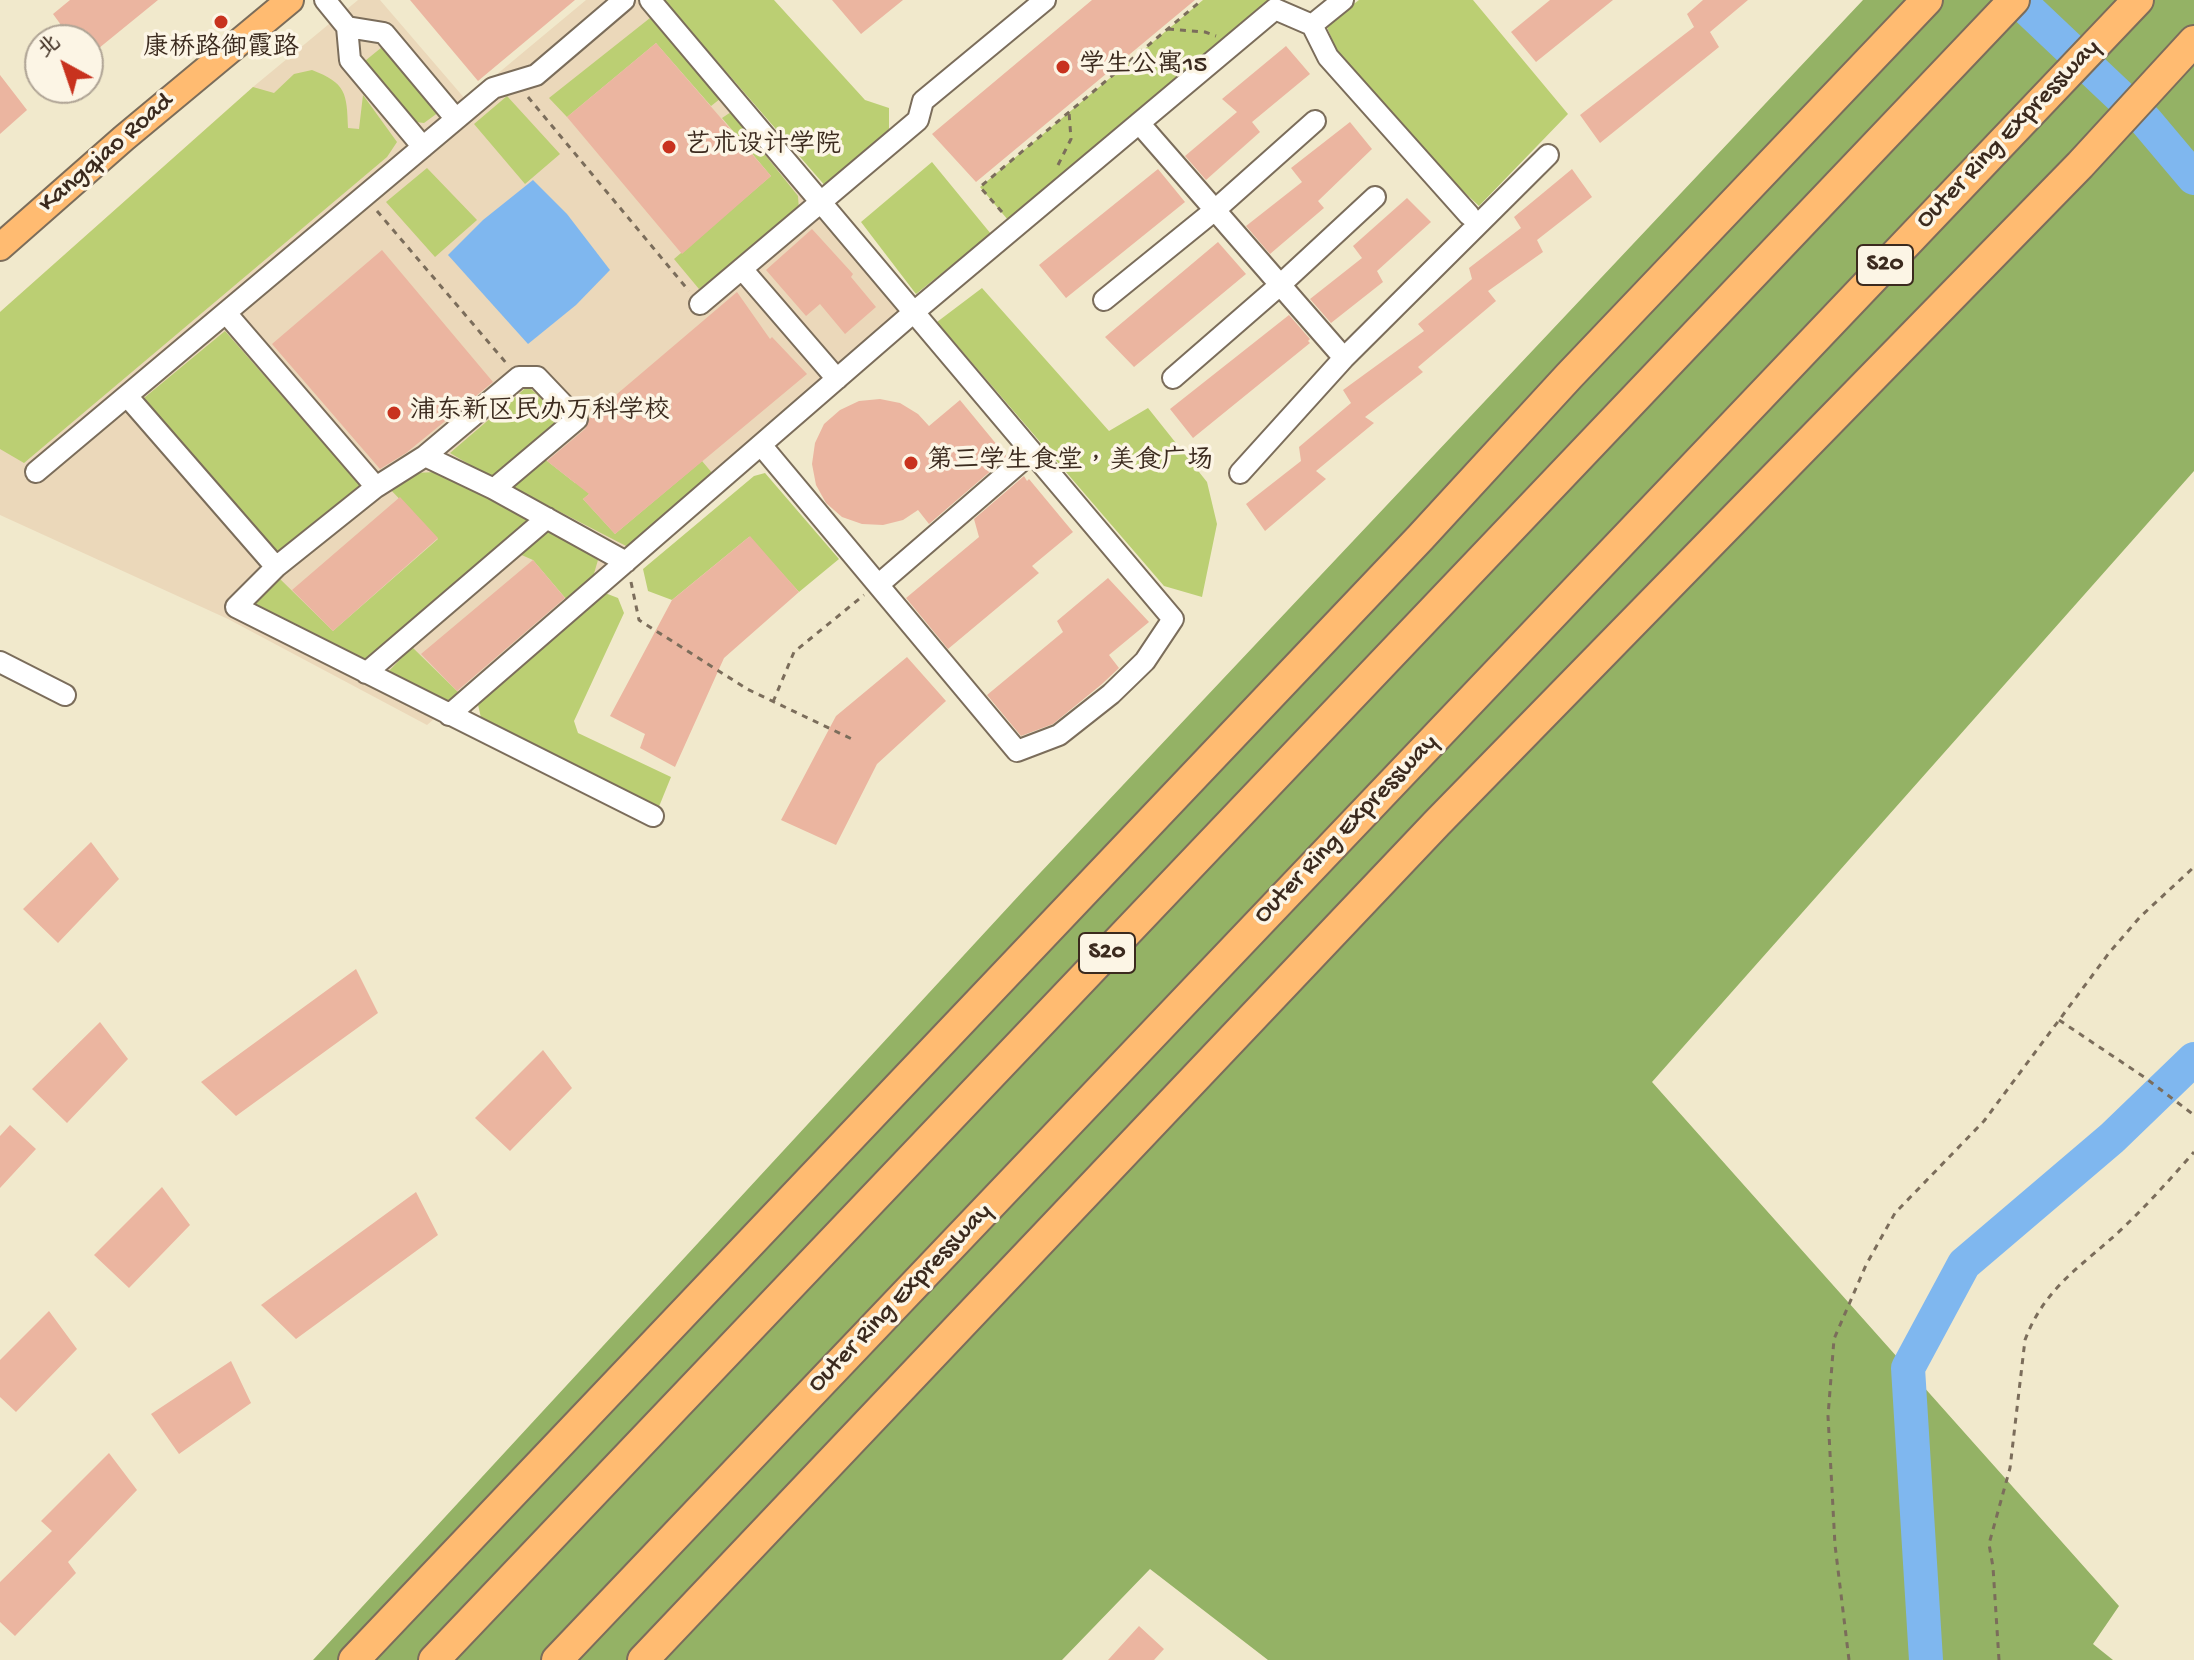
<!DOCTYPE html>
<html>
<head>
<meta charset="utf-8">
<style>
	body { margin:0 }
	#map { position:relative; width:2194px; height:1660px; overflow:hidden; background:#f1e9cc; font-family:"Gochi Hand","LXGW WenKai TC",sans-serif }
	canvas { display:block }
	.north { position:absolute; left:24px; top:24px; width:80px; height:80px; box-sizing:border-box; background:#fcf5e5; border:2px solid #afa495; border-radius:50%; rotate:320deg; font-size:22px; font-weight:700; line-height:32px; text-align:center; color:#3b2a1e }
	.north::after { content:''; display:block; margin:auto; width:28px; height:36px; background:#c8321e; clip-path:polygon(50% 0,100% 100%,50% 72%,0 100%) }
</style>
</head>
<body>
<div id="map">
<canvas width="2194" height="1660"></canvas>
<div class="north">北</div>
</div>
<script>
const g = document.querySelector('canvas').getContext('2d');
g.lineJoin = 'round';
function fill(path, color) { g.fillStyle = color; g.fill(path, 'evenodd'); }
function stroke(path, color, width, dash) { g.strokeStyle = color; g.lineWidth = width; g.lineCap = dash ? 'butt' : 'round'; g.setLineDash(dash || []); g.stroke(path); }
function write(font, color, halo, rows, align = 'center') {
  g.font = font + ' "Gochi Hand","LXGW WenKai TC",sans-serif'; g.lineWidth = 7; g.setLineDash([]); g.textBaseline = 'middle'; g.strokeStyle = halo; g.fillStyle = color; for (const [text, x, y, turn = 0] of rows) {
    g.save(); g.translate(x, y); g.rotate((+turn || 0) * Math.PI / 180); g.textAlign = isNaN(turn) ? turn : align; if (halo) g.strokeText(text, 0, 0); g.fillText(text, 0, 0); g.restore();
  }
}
const built = new Path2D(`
	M358,0H380L466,100L586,0H658L917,301L427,725L228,619L0,515V312L253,87Z`);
const green = new Path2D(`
	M664,0H774L865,100L889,108V129L827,188Z
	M1203,0H1272L1008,220L980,187Z
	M1359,0H1473L1568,114L1479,206L1409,140L1339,56L1326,25Z
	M650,18L720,99L711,106L656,43L567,117L549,98Z
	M387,43L439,112L424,123L407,121L360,65Z
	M312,70C346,83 347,93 348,128L359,129L363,95L397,142L387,157L24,463L0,449V312L253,87L274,93L294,74Z
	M507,96L560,154L525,184L474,124Z
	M731,112L798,196L799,210L699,289L674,259L771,176L722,118Z
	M932,162L991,234L916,294L861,222Z
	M427,168L477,220L435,257L386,202Z
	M982,288L1109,431L1148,408L1207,482L1217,524L1202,597L1164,586L937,322Z
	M225,331L362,487L277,554L144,398Z
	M528,386L564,421L494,479L450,453Z
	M542,457L575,483L601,484L583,499L615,534L702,461L713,474L628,547L506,484Z
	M436,472L531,521L366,663L260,615L250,600L279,578L333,631L438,539L388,487L415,473Z
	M765,473L839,559L799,592L749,537L672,600L648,591L643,569L754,476Z
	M551,530L598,560L593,577L567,600L533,560L517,553Z
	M605,593L618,598L624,613L574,721L578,733L671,777L658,809L483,727L477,700Z
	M412,647L458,692L445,703L388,672Z`);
const forest = new Path2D(`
	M1863,0H2194V471L1652,1082L2119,1606L2093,1644L2113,1660H1268L1150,1569L1062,1660H313L1024,890Z`);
const water = new Path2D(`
	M533,180L567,214L610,270L576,305L528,344L448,255L483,220Z`);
const river = new Path2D(`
	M2018,0L2145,120L2194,178
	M1926,1660L1908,1368L1964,1264L2112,1138L2194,1059`);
const building = new Path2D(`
	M70,0H158L88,57V40H72L53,14Z
	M410,0H575L478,81Z
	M832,0H903L861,34Z
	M1092,0H1195L976,182L932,134Z
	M1550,0H1613L1536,62L1511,32Z
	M1703,0H1748L1710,32L1719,47L1600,143L1580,115L1694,27L1687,14Z
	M656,43L771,176L682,254L567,117Z
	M1286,46L1310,74L1252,122L1260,132L1206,180L1185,156L1237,112L1222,99Z
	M0,75L27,110L0,134Z
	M1350,122L1372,149L1318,201L1324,208L1270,254L1246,226L1302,182L1291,168Z
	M1158,169L1185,202L1066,298L1039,265Z
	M1572,169L1592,197L1537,240L1543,252L1488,291L1496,301L1418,367L1423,372L1365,417L1374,423L1316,471L1326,479L1265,531L1246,504L1301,461L1299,447L1351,403L1343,390L1424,331L1418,324L1472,279L1469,268L1521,228L1514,217Z
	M1407,198L1431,222L1377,271L1383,282L1331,323L1310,299L1362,258L1353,246Z
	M812,229L853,274L851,277L876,307L845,334L820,304L806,316L766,270Z
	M1218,242L1246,274L1134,367L1105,337Z
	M382,250L493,382L406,453L380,469L272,344Z
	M737,292L770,339L772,337L807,374L615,534L583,499L589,494L547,461L585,429L590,417Z
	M1289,315L1310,339L1308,341L1310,343L1193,438L1170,409Z
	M880,399L900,403L918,414L929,426L960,400L1007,457L929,524L918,510L903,520L883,525L862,524L842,517L826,503L816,485L812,464L815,443L824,424L840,410L859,401Z
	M1024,476L1027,481L1029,479L1073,532L1032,566L1039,573L948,649L906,598L979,537L974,519Z
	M400,497L438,538L333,631L292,590Z
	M750,536L799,592L724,658L675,767L640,748L645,734L610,716L672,600Z
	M533,560L565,598L457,691L421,654Z
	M1108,578L1149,622L1109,655L1119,668L1102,684L1053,724L1021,736L987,695L1063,632L1057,621Z
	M907,657L946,701L877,764L836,845L781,820L836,716Z
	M91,842L119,879L58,943L23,909Z
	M356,969L378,1013L236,1116L201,1082Z
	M100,1022L128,1059L67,1123L32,1089Z
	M543,1050L572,1088L510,1151L475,1118Z
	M10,1125L36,1149L0,1188V1136Z
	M162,1187L190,1225L129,1288L94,1255Z
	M416,1192L438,1235L296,1339L261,1305Z
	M49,1311L77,1349L16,1412L0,1397V1360Z
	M231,1361L251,1403L179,1454L151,1414Z
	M109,1453L137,1490L68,1562L76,1573L15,1636L0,1622V1582L52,1531L41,1521Z
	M1139,1626L1164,1649L1154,1660H1108Z`);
const path = new Path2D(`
	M1168,29L1205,32L1216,36
	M528,97L689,291
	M1058,165L1071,139L1069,112
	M377,211L507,364
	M1002,212L980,187L1202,0
	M631,582L639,620L747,689L856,741
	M773,702L794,652L864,595
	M2059,1020L2144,1077L2194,1115
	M1849,1660L1835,1545L1828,1416L1834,1339L1866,1265L1895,1213L1984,1121L2109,953L2140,917L2194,867
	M1999,1660L1993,1567L1989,1544L2010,1468L2025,1340C2046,1284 2086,1264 2126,1225C2150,1202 2172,1177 2194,1152`);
const minor = new Path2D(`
	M325,0L347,27L350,60L423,147
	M650,0L1173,619L1145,661L1111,694L1059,735L1017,751L761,445
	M1312,25L1328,57L1469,215
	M347,27L384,33L456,119
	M1139,123L1344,358
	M742,269L837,379
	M1104,300L1215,210L1315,121
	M700,304L918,120L923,101L1045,0
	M226,313L376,487
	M1173,378L1280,285L1375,197
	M127,396L276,567
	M425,456L494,489L626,562
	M36,472L493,88L536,75L624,0
	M1240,473L1344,358L1548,155
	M494,489L577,419L537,377H519L425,456L376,487L276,567L236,607L653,816
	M878,585L1032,452
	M0,662L65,695
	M366,673L547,518
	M449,715L914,312L1275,9L1312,25L1343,0`);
const major = new Path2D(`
	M0,247L124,138L290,0`);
const highway = new Path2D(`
	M354,1660L1420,538L1569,376L1927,0
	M434,1660L2014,0
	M557,1660L2138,0
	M643,1660L1437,823L2080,165L2194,41`);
const markers = [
	[221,22,8,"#c8321e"],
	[1063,67,8,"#c8321e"],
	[669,147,8,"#c8321e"],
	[394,413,8,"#c8321e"],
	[911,463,8,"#c8321e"]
];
const shields = [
	[1885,265,56],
	[1107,953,56]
];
const shieldNames = [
	["S20",1885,265],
	["S20",1107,953]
];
const poiNames = [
	["康桥路御霞路",221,50,"center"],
	["学生公寓15",1079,67],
	["艺术设计学院",685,147],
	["浦东新区民办万科学校",410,413],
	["第三学生食堂，美食广场",927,463]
];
const streetNames = [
	["Outer Ring Expressway",2009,135,-46],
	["Kangqiao Road",107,154,-41],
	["Outer Ring Expressway",1347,830,-46],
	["Outer Ring Expressway",901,1299,-46]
];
fill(built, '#ebd8ba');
fill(green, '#bbcf73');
fill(forest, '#94b265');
fill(water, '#7fb7ef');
stroke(river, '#7fb7ef', 34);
fill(building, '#ebb5a0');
stroke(minor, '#7b6d5b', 24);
stroke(major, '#7b6d5b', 30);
stroke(highway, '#7b6d5b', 34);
stroke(path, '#7b6d5b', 3, [6, 6]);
stroke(minor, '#fff', 20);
stroke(major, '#ffbb71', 26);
stroke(highway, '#ffbb71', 30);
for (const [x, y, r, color] of markers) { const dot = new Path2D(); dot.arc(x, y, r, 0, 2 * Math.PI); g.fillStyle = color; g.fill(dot); stroke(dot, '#fcf5e5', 3); }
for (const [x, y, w] of shields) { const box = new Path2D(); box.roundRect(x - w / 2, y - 20, w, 40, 6); g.fillStyle = '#fcf5e5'; g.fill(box); stroke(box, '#3b2a1e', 2); }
write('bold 24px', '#3b2a1e', null, shieldNames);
write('26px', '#3b2a1e', '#fcf5e5', poiNames, 'left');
write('26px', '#3b2a1e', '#fcf5e5', streetNames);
</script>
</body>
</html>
